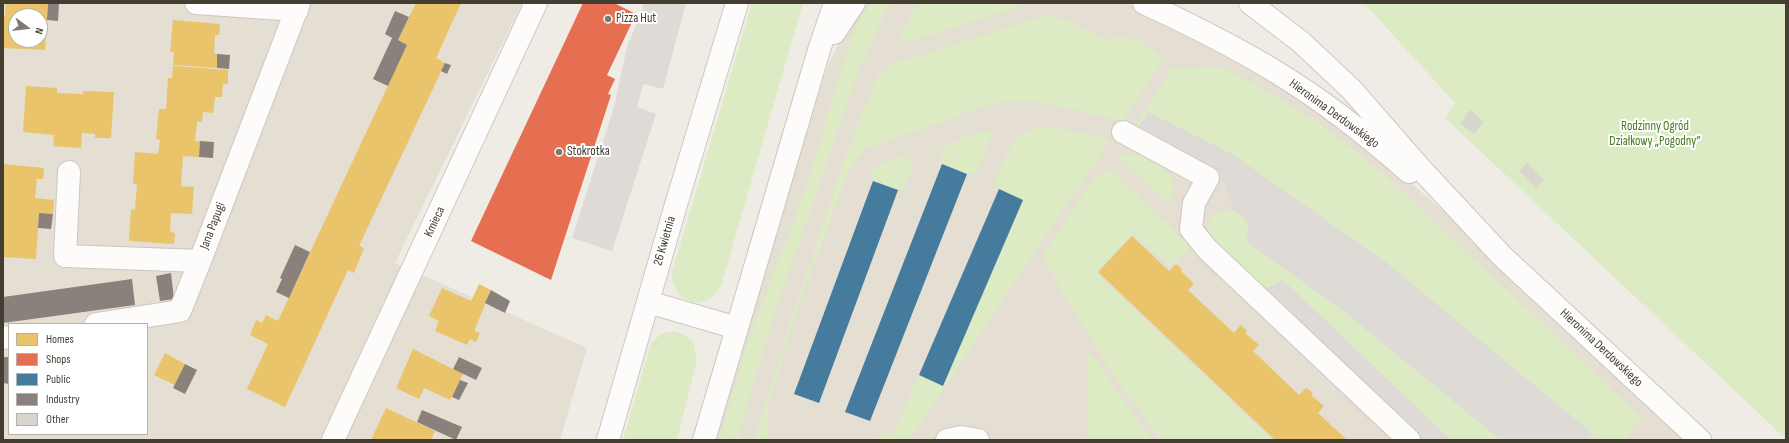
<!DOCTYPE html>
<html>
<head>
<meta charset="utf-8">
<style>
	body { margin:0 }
	#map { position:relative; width:1789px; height:443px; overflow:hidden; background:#efece6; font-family:"Sofia Sans Condensed",sans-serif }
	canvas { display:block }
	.frame { position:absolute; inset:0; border:4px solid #443d32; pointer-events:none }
	.legend { position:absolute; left:8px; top:323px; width:140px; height:112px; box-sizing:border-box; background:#fff; border:1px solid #b4b1ad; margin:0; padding:5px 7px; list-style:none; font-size:12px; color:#443d32 }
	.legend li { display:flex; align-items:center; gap:8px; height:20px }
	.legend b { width:20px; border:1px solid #b4b1ad }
	.north { position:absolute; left:8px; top:8px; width:40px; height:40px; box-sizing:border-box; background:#fff; border:1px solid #b4b1ad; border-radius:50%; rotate:105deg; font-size:11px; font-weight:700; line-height:16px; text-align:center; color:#443d32 }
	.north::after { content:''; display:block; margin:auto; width:14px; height:18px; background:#807a71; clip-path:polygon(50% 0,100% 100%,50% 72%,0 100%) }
</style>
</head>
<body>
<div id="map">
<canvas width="1789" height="443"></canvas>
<div class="frame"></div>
<ul class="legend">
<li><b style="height:11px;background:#e9c46a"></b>Homes</li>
<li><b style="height:11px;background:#e76f51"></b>Shops</li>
<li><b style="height:11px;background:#457b9d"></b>Public</li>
<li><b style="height:11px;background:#8a817c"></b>Industry</li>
<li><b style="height:11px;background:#d8d5ce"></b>Other</li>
</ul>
<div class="north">N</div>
</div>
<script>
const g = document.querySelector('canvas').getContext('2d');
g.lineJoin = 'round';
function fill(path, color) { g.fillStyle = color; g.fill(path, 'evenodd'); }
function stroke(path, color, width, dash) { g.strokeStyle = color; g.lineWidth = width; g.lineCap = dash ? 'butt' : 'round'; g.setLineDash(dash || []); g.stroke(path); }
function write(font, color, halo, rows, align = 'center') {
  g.font = font + ' "Sofia Sans Condensed",sans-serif'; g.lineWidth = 4; g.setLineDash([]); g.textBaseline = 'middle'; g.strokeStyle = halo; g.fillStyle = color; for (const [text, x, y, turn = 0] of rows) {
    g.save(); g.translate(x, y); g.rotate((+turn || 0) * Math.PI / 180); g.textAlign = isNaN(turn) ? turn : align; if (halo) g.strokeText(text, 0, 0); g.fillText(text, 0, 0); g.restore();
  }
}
const residential = new Path2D(`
	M3,3H522L395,263L587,348L560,440H3ZM16,16H40V40H16ZM9,324H147V434H9Z
	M865,3H1128L1228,52L1363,142L1441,209L1687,440H713L746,326L828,65L851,19Z`);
const green = new Path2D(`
	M752,3H803L721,286C706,314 671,304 672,272Z
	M871,3H890L861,64L774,316L737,440H719L750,335L806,187L851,37L862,14Z
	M916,3H1024L1017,8L906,42L902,39L901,33L908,23Z
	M1364,3H1786V439L1445,118L1455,103Z
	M1044,16C1066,15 1085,32 1105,38C1112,40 1120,36 1127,37C1139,39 1157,50 1163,61L1123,121L1034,101H1013L991,104L866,149C856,158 851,167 845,180L798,308L781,363L768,406V440H754C787,329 824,219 862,110L866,107L878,75L890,65Z
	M1220,67L1250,81L1281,99L1319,123L1380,171L1642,417L1624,440H1600L1388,264L1232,154L1149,112L1138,128L1135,126L1172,68Z
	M1051,126L1111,140L909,440H874L875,438L894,432L919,375L943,385L1023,200L999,189L995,185C995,179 998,173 1001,167C1011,142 1022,127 1051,126Z
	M985,130L991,132V135L977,171L973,174H967L942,164L939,162C942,140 968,137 985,130Z
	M1128,153C1142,154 1170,169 1174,183C1175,189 1173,195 1170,201L1166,202L1119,158L1122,154Z
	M897,158H907L913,161L914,164L904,188L898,190L873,181L871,176C877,165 885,160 897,158Z
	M1110,169L1191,247L1177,262L1175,261L1170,267L1133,233L1096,273L1272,440H1161L1119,384L1061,291L1062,290L1045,261L1044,254L1094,178Z
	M1225,210L1240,213L1347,313L1501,440H1451L1282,280L1276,285L1269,288L1257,285L1218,247L1208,234V229L1211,218Z
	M675,331L686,336L693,342L697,359L677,440H623L651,343L661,334Z
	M1088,353L1092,354L1116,390L1153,440H1087Z`);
const parking = new Path2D(`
	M643,3H686L663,89L643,84L637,107L656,114L612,251L572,238L614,107L627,47L643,8Z
	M1148,112L1232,154L1388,264L1591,432L1584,440H1501L1346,313L1246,241L1248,225L1244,218L1233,210L1221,173L1138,128Z
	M1283,280L1451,440H1421L1258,285L1269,287Z`);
const homes = new Path2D(`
	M6,3H48L45,50L3,48V16H5ZM16,16H40V40H16Z
	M416,3H461L436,58L445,63L359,246L364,248L354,273L348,270L285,407L247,389L268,344L250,335L256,320L262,323L266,315L278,321L407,45L398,40Z
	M173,20L220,24L219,35H215L214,53L217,54V68L173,65L174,52H170Z
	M173,66L228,70V84H223L222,97H215L213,113L203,112L202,122H197L195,141H200L199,157L183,156L181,186L194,187L192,214L171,213L170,232L175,233L174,244L129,241L131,209L135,210L137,184H133L135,152L158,154L160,140L156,139L159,109H166L168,78H172Z
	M26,86L57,88V93L83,94V91L114,92L111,138H95V134L82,133L81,148L53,146L54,135L23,132Z
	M3,164L44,168L43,179H37L35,198L54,200L53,214L39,213L36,259L3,257Z
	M1132,236L1169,271L1176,264L1182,269L1181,271L1194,284L1188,290L1234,333L1241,325L1247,331L1245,333L1259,345L1253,351L1299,395L1306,388L1309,390L1313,394L1311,395L1324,406L1318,413L1347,440H1275L1098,272Z
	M479,284L491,290L474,331L480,333L476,342L470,339L467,345L435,331L439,321L429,316L442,288L471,301Z
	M413,349L463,374L450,400L424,388L419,399L396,388Z
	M165,353L185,364L175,385L154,375Z
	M386,408L435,431L431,440H371Z`);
const shops = new Path2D(`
	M583,3H614L636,14L607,75L615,79L608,94L611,95L551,280L471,241Z`);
const public = new Path2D(`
	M942,164L967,174L870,421L845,412Z
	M873,181L898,190L819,403L794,394Z
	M999,189L1023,200L943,386L919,375Z`);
const industry = new Path2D(`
	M48,3H59L58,21L47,20Z
	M395,11L409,17L398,40L407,45L388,86L373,79L392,38L385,34Z
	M217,54L230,55L229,69L217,68Z
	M445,63L451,65L447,74L441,71Z
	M200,141L214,142L213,158L199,157Z
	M39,213L53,214L51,229L38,228Z
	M295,245L310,252L289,298L276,292L282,279L280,278Z
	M171,273L174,299L160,301L156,276Z
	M132,279L135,305L3,323V297Z
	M491,290L510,301L505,313L485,303Z
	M3,357H9V384L3,383Z
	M459,357L482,368L476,380L453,369Z
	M185,364L197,370L185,394L173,388Z
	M460,380L468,383L459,400L452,397Z
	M422,410L462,427L456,440L417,422Z`);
const building = new Path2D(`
	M1470,110L1484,122L1474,134L1460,123Z
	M1527,163L1544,180L1536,188L1519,171Z`);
const minor = new Path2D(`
	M196,3L297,10
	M1144,3C1189,24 1234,46 1276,72C1324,101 1367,135 1409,172
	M1250,3L1301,42L1352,90L1419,167L1502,256L1700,440
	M834,33L854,3
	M1123,132L1208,178L1194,203L1191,229L1207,249L1409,440
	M69,172L65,256L200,261L299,3
	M648,302L737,328
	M96,324L180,311L200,261
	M3,338L9,337
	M333,440L536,3
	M608,440L675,208L737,3
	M704,440L819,50L835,3
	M947,440L961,437L978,440`);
const markers = [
	[608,19,4,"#807a71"],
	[559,152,4,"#807a71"]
];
const poiNames = [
	["Pizza Hut",616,19],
	["Stokrotka",567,152]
];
const streetNames = [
	["Hieronima Derdowskiego",1334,114,36],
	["Kmieca",435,222,-65],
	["Jana Papugi",213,226,-69],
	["26 Kwietnia",665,241,-74],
	["Hieronima Derdowskiego",1601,348,43]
];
const parkNames = [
	["Rodzinny Ogród",1655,127],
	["Działkowy „Pogodny”",1655,142]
];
fill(residential, '#e4ded3');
fill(green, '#dcebc3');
fill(parking, '#dedbd6');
fill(homes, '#e9c46a');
fill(shops, '#e76f51');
fill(public, '#457b9d');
fill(industry, '#8a817c');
fill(building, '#d8d5ce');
stroke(minor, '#cbc8c2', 24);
stroke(minor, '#fdfcfb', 22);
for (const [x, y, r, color] of markers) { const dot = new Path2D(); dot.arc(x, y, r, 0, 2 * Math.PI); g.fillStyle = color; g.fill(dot); stroke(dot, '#fff', 1.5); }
write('13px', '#443d32', '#fff', poiNames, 'left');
write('13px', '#443d32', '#fff', streetNames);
write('13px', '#447a22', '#fff', parkNames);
</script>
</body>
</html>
